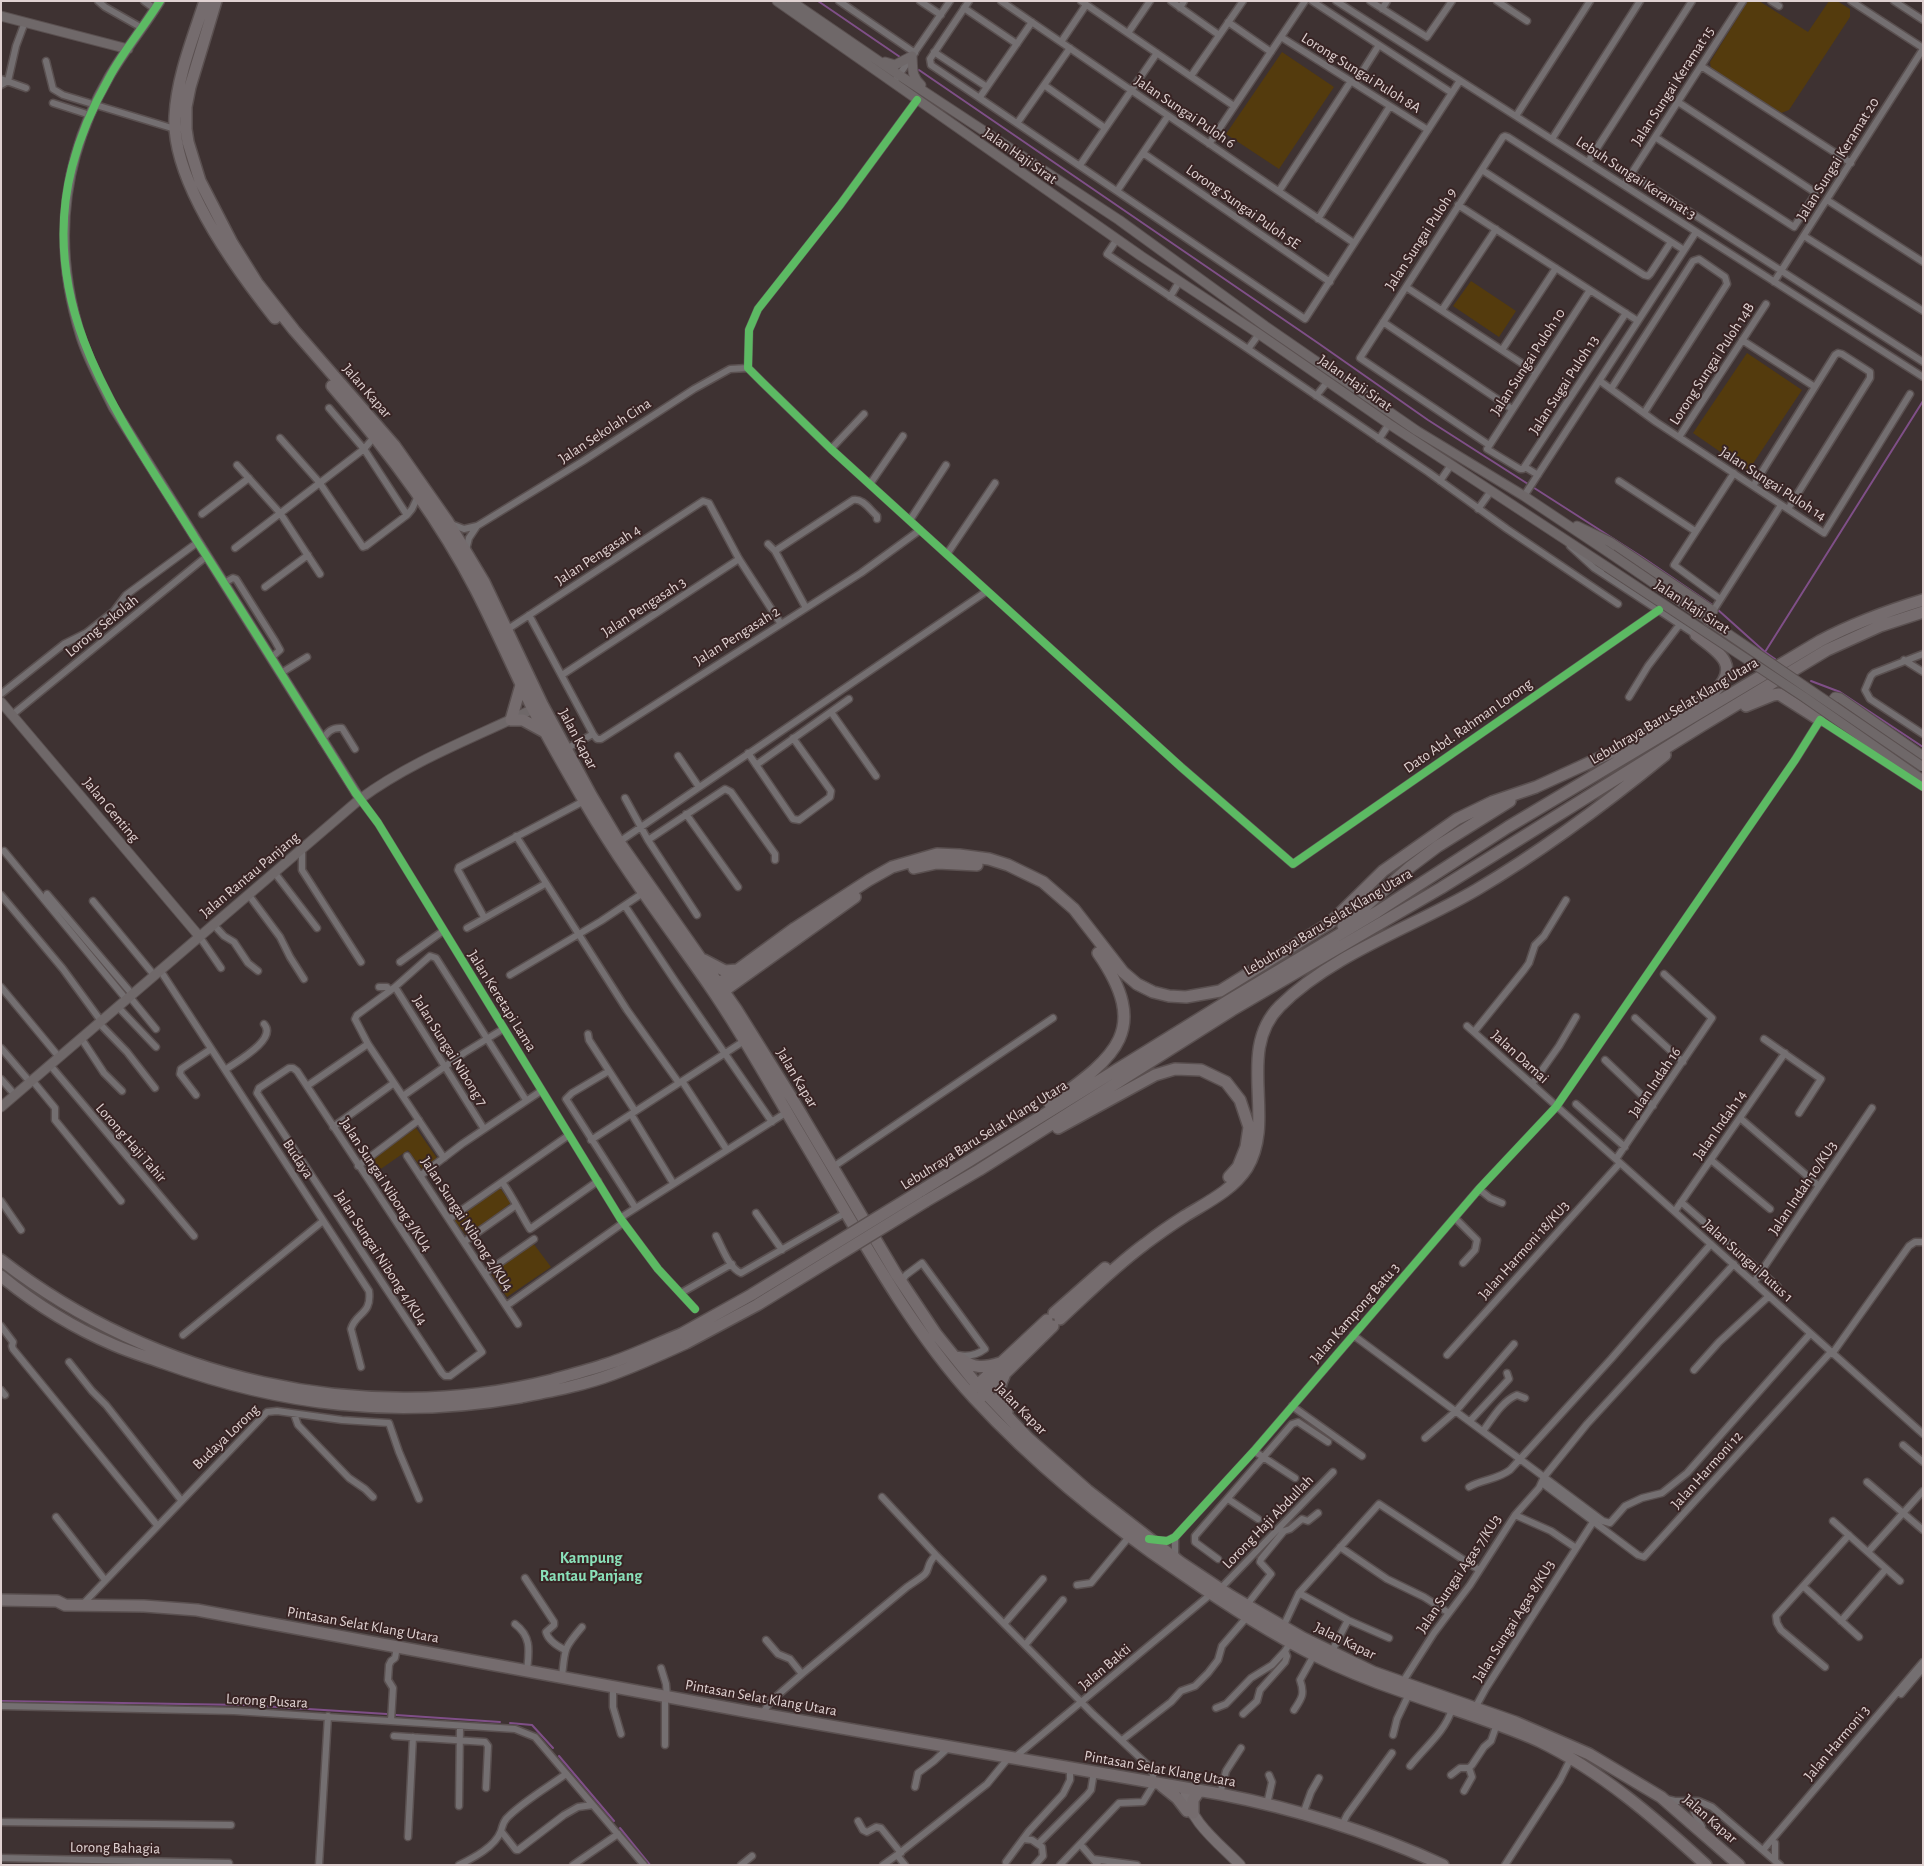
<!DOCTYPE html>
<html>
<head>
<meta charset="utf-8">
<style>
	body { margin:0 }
	#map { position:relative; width:1924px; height:1866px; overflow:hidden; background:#3e3232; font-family:"Alegreya Sans",sans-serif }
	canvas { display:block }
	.frame { position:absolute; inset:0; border:2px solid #e0d2d2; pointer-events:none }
</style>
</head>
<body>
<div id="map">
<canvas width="1924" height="1866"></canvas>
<div class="frame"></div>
</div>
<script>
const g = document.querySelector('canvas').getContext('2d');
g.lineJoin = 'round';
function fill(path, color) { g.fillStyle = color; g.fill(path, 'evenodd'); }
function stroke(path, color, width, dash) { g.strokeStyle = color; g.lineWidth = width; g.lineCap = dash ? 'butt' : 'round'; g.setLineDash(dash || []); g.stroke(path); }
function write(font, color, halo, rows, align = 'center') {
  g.font = font + ' "Alegreya Sans",sans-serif'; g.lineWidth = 4; g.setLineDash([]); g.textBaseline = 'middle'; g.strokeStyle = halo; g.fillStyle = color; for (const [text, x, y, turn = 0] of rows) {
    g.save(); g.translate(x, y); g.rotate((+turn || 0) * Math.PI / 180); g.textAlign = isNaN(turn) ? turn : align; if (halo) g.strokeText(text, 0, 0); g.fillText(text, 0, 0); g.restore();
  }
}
const green = new Path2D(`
	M1748,1H1759L1808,32L1829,1H1837L1850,9V17L1789,110L1781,113L1711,69L1710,62Z
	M1282,52L1334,87L1279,169L1226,134Z
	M1471,281L1516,311L1499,337L1453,306Z
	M1747,353L1802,390L1748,471L1693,433Z
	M416,1128L437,1158L422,1169L408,1150L375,1173L367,1162Z
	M500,1188L511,1203L467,1236L454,1220Z
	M533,1243L551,1267L507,1297L490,1272Z`);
const stream = new Path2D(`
	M818,1L900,57
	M919,70L1318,343L1428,420L1642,557L1714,606
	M1717,609L1765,652L1923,401
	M1765,652L1775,659
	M1811,681L1840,692L1923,747
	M1,1701L245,1705L387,1714
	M396,1715L500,1722
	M510,1723L532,1725L553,1748
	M559,1756L614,1821
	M620,1828L650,1865`);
const street = new Path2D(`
	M98,1L105,7L142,28
	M144,1L155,9
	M839,1L915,53
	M920,1L941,15
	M969,1L930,59L931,65L1305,319L1459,82
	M1001,1L1354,243
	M1081,1L1234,106
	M1171,1L1219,35
	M1312,1L1452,93
	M1336,1L1923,377
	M1370,1L1427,37L1452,1
	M1497,1L1527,21
	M1771,1L1779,6
	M1851,1L1923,48
	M1894,1L1923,20
	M964,8L1017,44
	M1180,8L1184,1
	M1382,9L1387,1
	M1228,22L1271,52
	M1128,33L1150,1
	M1281,37L1428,130
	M1061,42L1086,5
	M934,52L987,87
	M46,61L53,89L63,95L175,129
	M1701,66L1851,163
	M1191,76L1243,1
	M897,78L950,1
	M1,79L26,88
	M1355,83L1379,45
	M1,85L8,81L16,46L25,22
	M1044,85L1105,128
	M980,97L1032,22
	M917,100L840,205L758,309L749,330L748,368L762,382L831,449L920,530L1181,767L1293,864L1659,610
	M53,103L90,115
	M1516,116L1590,1
	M1018,122L1070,48
	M1655,137L1794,227L1816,193L1678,102
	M1552,139L1640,1
	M1209,144L1305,1
	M1143,153L1330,282
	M1588,162L1692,1
	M1080,165L1157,53
	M1482,170L1644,275L1648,276L1650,274L1671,242
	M1631,174L1923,362
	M1624,185L1743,1
	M1117,191L1168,116
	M1279,191L1351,81
	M1827,200L1923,262
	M1458,205L1638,321
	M1318,219L1390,106
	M1804,236L1923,311
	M1117,239L1107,254L1248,349
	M1774,282L1923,49
	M1406,287L1535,372
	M1590,290L1487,449L1520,469H1523L1626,313
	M1170,297L1179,282
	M1442,310L1496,229
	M1383,322L1512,409
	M1259,334L1248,349L1428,472L1507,529L1618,604
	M1742,340L1815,387
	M1502,350L1556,268
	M1600,381L1656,422L1824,533L1910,394
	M1611,389L1693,261L1699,259L1725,277L1727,284L1644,413
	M1316,396L1328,381
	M329,408L364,449L407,515
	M1679,437L1766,304
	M280,438L319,482L363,547L366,546L407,515L412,509L419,494
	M1379,439L1389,424
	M1489,445L1360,358L1503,137L1505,136L1508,137L1684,250
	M831,449L864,414
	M237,465L280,513L320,574
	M1525,467L1538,475
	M1440,481L1451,465
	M1619,481L1695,531
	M870,484L903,436
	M1753,486L1835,355L1838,353L1842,354L1870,372V378L1788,509
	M1524,496L1696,232
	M1478,509L1491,491
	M202,514L249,478
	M910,520L946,465
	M451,524L464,529L477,526L583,461L694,389L730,369L748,368
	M768,544L775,551L806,608
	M1570,546L1594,568L1696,635L1705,629L1713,611L1781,505
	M235,548L364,449L375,436
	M466,550L469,538L477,526
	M775,551L853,500C863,498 870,510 877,516V519
	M947,554L995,483
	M224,583L233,578L236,579L275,641L280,650L271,658
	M265,587L308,555
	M1720,599L1674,565L1734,473
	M529,615L593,734
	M508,629L703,501L709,503L739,559L781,624
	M1923,654L1874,673L1871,676L1865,690L1870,699L1923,734
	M1904,660L1923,672
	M281,673L307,657
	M562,675L739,559
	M1,694L64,644L86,633L114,611L126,595L198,542
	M1629,697L1648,666L1680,624
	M831,712L876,776
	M12,715L207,556
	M322,741C327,732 332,727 342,728L355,749
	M566,749L593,734L597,739H601L861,573L920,530
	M748,753L793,819L799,820L830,797L831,791L793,738
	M678,756L699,787
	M756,765L849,699
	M625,798L648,840L697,915
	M360,799L378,823L620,1218L658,1269L695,1309
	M686,814L738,887
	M516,836L627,1010L679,1083
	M648,840L725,789L731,792L775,854V860
	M619,842L987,591
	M302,849V870L361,962
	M4,851L126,999
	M274,872L317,928
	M47,894L132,994
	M248,894L280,937L290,957L304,979
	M1,895L63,969L101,1021
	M93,901L154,975
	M625,906L675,981L772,1122
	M484,917L458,870L459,867L584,801
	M213,924L224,936L234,942L248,963L258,971
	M467,928L545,884
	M199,936L221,968
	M400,962L443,931
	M160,970L369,1291C372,1315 356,1312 351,1329L361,1367
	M510,975L601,921L643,893
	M1,987L59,1057
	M379,987H387L389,990
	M395,987L484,1129
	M129,996L156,1029
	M118,1007L156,1047
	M1635,1018L1683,1062
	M99,1023L127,1052L155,1088
	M1467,1026L1923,1434
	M1474,1032L1524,970L1529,963L1535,945L1544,936L1566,900
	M588,1034L589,1040L635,1111
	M81,1038L104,1073L122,1091
	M1764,1039L1821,1079L1799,1113
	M1,1048L30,1082
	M1605,1060L1653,1106
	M50,1065L194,1236
	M289,1068H293L297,1071L482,1352L450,1376H445L442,1373L257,1093L259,1088Z
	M225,1070C236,1062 278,1039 264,1024
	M609,1071L572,1093L566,1099L635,1207
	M1,1079L15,1095
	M32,1080L55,1108V1120L121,1201
	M682,1081L727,1150
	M1532,1084L1559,1046L1576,1017
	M307,1086L368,1044
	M196,1095L180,1074L181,1069L211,1049
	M403,1096L464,1053L503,1029
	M1576,1104L1625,1147
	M631,1114L673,1183
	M1740,1118L1819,1186
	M333,1127L394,1083
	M591,1140L744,1041
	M407,1156L518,1324
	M444,1158L368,1044L355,1019L357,1015L395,987L430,956L436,958L526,1100
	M1616,1159L1712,1018L1664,974
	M1711,1160L1770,1209
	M358,1166L419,1120
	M833,1167L1053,1018
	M420,1176L462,1144L541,1091
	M502,1182C513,1197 520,1213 530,1229L598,1181
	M1479,1189L1490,1198L1502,1203
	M1,1201L21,1230
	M1681,1202L1778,1287
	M1675,1211L1785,1053
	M756,1213L782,1250
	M620,1218L787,1112
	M1455,1218L1477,1240L1475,1250L1463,1263
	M449,1219L569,1135
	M716,1236C722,1247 729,1268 741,1273L847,1212
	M464,1242L515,1206
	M1734,1264L1587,1424L1544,1477L1603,1521L1610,1523L1625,1506L1642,1498L1662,1493L1687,1473L1810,1334
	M485,1273L534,1239
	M901,1282L906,1275L922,1263L985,1349C977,1355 969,1357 958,1355
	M1754,1282L1872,1108
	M681,1293L732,1264
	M506,1306L623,1223
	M1,1326L13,1342L12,1346L13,1349L157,1525
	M183,1335L323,1221
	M1353,1335L1544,1477L1539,1488L1515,1515L1470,1585L1434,1633L1402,1683
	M1832,1354L1909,1246L1915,1242H1923
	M1447,1355L1620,1163
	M69,1362L92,1391L106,1405L181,1500
	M1694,1370L1719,1342L1769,1296
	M1,1390L5,1395
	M1292,1406L1362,1456
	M294,1414L298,1425L349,1478L365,1489L373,1497
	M1470,1421L1509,1379L1507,1373
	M1483,1431C1492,1419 1502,1401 1517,1395L1525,1398
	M1425,1438L1456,1411L1514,1344
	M1903,1445L1923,1462
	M1254,1451L1295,1478
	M1867,1482L1923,1530
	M1542,1483L1638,1555L1644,1557L1830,1353
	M1469,1487C1482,1479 1497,1480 1510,1470L1611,1359L1711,1244
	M882,1497L936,1555L1093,1714L1152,1769L1154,1784L1143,1802L1119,1803L1060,1865
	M1228,1499L1258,1519
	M1515,1515L1551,1531L1576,1548
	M56,1517L105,1580
	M1833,1521L1900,1581
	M1175,1537V1554L1178,1558
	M1154,1540L1167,1541L1175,1537L1254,1451L1479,1189L1556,1107L1795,760L1820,720L1923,787
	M1340,1547L1387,1579L1424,1597L1449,1613
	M1868,1552L1923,1491
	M1218,1559L1195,1542V1536L1292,1424L1298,1422L1328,1442
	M525,1578L554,1622V1625L546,1632C548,1640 557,1646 565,1650
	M1077,1585L1091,1583L1129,1537
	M1803,1586L1859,1637
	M1220,1589L1333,1472
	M1299,1593L1348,1620L1389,1638
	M82,1605L267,1412L277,1411L342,1420L389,1423L399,1452L419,1499
	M1246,1606L1271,1574L1260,1562L1261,1559L1284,1531L1290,1529L1302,1519L1308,1521L1318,1513
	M1841,1621L1886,1569
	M515,1624C532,1637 529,1651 527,1671
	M1004,1624L1043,1579
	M1283,1627L1299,1593L1379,1504L1479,1570
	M1025,1645L1063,1600
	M1332,1651L1348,1620
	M1825,1667L1781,1630L1777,1623L1776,1616L1849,1535
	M661,1668L666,1684L667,1697
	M802,1674L907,1587C912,1583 920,1579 925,1574C930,1569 926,1564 936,1555
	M562,1677C565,1649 563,1649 582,1627
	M613,1687V1707L621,1734
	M1901,1694L1923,1668
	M665,1696V1745
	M1,1706L234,1711L515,1729L535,1737L644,1865
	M1216,1708L1226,1704L1251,1678L1272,1665L1285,1651L1290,1643
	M1475,1708L1486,1688L1595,1519
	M1294,1710C1302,1698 1305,1694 1300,1680L1314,1655
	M762,1714L771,1701L802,1674L790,1659L778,1654L766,1640
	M1243,1714L1257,1701L1260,1690L1285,1662L1287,1656L1285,1651
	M391,1721L393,1688L388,1680L389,1665L391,1661L395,1658L397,1647
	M1393,1735L1397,1719L1409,1694
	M394,1736L485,1742L488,1746L486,1788
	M1122,1740L1171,1702L1181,1691L1195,1686L1208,1673L1218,1660L1222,1646L1247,1617
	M1015,1757L1211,1594
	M1410,1766C1425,1747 1445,1732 1452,1709
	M1451,1775L1460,1768H1469L1472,1765L1484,1747L1491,1741L1497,1724
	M915,1787L918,1773L934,1761L949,1747
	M1464,1791L1472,1777L1469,1768
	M1220,1794L1226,1771L1241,1748
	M1666,1799L1675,1801H1698L1712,1807L1780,1865
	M1698,1801L1694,1812L1702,1827
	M1267,1804L1272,1782L1269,1775
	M459,1806L460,1726
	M1303,1814L1311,1792L1319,1778
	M858,1821L863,1830L867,1832L876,1827L881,1828L901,1853
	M1,1822L231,1825
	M1342,1825L1347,1815L1392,1753
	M501,1831L516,1850H518L564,1815L578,1807L593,1805
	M408,1837L413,1737
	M1023,1839L1032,1840L1042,1847L1043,1856L1035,1865
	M1775,1843V1861
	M1038,1844L1087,1795L1091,1790L1094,1772
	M1080,1844L1098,1865
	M1763,1850L1923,1662
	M897,1855L905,1865
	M1,1858L229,1863
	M1093,1859L1137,1865
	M1006,1862L1029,1831L1063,1794L1070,1780V1767
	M319,1865L328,1716
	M459,1865C473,1858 495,1847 501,1831C503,1824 504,1820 510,1815C527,1799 548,1787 566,1774
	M573,1865L618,1834
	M741,1865L752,1856
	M883,1865L897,1855L987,1784L1010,1756
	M1505,1865L1560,1780L1571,1758`);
const secondary = new Path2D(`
	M160,1C144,27 124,51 109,77C61,160 52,246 81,337C89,362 102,384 113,407L360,799
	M777,1L1141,256L1259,334L1389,424L1607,567
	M791,1L899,75L1119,220L1265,326L1417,431L1524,496L1611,554
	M1,16L128,49
	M912,56C913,69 911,76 921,85
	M885,62L895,65L912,56
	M1577,526L1610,542L1713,611
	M1,702L199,936
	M1826,709L1835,697L1840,698L1923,756
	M1,1107L360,799C414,759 479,736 539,706`);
const primary = new Path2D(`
	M1185,1789C1187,1820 1220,1844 1240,1865`);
const highway = new Path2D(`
	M205,1C193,38 177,77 175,116C171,180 236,269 275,318
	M216,1L190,87L186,107V129L188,142L200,181L232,243L257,283L294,330L394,445L448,522L484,582L542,704L591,795L619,842L736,1009L791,1097L896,1274L936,1334L973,1380L1029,1439L1087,1490L1180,1562L1231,1596L1303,1638L1373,1672L1515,1722L1589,1754L1661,1797L1739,1865
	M332,386C387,449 437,515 476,590C495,627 512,666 530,703C547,737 567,771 586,804C623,867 667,925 709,985C741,1031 768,1080 796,1128C850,1217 904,1322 974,1398C1036,1465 1106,1522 1181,1573C1224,1603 1268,1632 1314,1655C1342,1669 1372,1681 1401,1691C1447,1708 1494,1721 1539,1741C1601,1771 1655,1818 1706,1865
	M521,685L511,720H523L545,732
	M1746,706L1773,695L1779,694L1820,720
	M1647,733L1715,691C1742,665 1717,651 1696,635
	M914,868L937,863L977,865
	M1343,926L1410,867L1438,846L1510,801
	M704,960L725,971L737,970
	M713,988L795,928L869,880L892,867L937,854L959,855L989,859L1008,865L1043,882L1074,909L1123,972L1137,984L1153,992L1169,996L1186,997L1220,991L1330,923L1383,871L1457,819L1492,802L1536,787L1656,732
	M718,995L855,897
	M1050,1104C1113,1058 1153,1032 1098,953
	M1058,1128L1155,1075L1175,1069L1201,1070L1226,1082L1240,1100L1249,1127L1246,1147L1238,1167L1229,1177
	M919,1192L1228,1001L1377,912L1508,827L1820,641C1854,623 1887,611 1923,600
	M926,1201L979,1170L1232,1010L1441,888L1701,726L1827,650L1880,626L1923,612
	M1,1260C154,1379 363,1428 552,1380C570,1375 589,1370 607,1364C632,1356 656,1344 681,1334
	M1,1276C34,1303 74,1328 114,1345C130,1352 147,1357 164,1363C283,1406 396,1419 521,1397C552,1391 584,1385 613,1374C638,1365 662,1354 686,1343
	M1054,1313L1105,1268
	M1060,1319C1088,1293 1115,1266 1145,1244C1158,1234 1171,1225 1185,1216C1206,1203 1233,1190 1247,1168C1277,1119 1235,1051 1280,1006C1332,954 1413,927 1476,890C1542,851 1605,804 1665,755
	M960,1358C974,1369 984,1368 1000,1363
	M1004,1376C997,1390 999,1398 1007,1412
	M972,1390L1047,1320
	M980,1398L1053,1326
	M1,1600L57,1601L65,1605L144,1606L197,1610L750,1712L1220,1794C1297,1809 1371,1832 1443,1865
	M1162,1786L1177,1798L1187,1811
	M1193,1813V1800L1199,1791`);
const secondaryBridge = new Path2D(`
	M1611,554L1923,767
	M1607,567L1804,697L1923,780`);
const highwayBridge = new Path2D(`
	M681,1334L751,1295L919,1192
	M686,1343L757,1305L926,1201`);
const cycleway = new Path2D(`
	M160,1C144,27 123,51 109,78C93,106 80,136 72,167C35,311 124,423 195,538C239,606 282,675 325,744L355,792L378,823L620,1218L658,1269L695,1309
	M917,100L840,205L758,309L749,330L748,368L762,382L831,449L920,530L1181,767L1293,864L1659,610
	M1149,1539L1167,1541L1175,1537L1254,1451L1479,1189L1556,1107L1795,760L1820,720L1923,787`);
const streetNames = [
	["Lorong Sungai Puloh 8A",1361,73,32],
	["Jalan Sungai Keramat 15",1673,86,-57],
	["Jalan Sungai Puloh 6",1185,112,34],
	["Jalan Haji Sirat",1020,156,35],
	["Jalan Sungai Keramat 20",1838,159,-58],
	["Lebuh Sungai Keramat 3",1636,178,33],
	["Lorong Sungai Puloh 5E",1243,207,35],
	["Jalan Sungai Puloh 9",1421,239,-57],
	["Jalan Sungai Puloh 10",1528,362,-57],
	["Lorong Sungai Puloh 14B",1712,364,-57],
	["Jalan Haji Sirat",1355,383,35],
	["Jalan Sugai Puloh 13",1564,385,-57],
	["Jalan Kapar",367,391,49],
	["Jalan Sekolah Cina",605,431,-33],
	["Jalan Sungai Puloh 14",1773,484,33],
	["Jalan Pengasah 4",598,555,-33],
	["Jalan Pengasah 3",644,607,-33],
	["Jalan Haji Sirat",1692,607,33],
	["Lorong Sekolah",102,626,-39],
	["Jalan Pengasah 2",737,636,-32],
	["Lebuhraya Baru Selat Klang Utara",1674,711,-31],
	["Dato Abd. Rahman Lorong",1468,726,-35],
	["Jalan Kapar",578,739,62],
	["Jalan Genting",111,810,50],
	["Jalan Rantau Panjang",250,875,-40],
	["Lebuhraya Baru Selat Klang Utara",1328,922,-31],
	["Jalan Keretapi Lama",502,1001,58],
	["Jalan Sungai Nibong 7",450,1051,58],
	["Jalan Damai",1520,1057,42],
	["Jalan Kapar",797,1078,59],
	["Jalan Indah 16",1655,1082,-56],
	["Jalan Indah 14",1720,1125,-55],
	["Lebuhraya Baru Selat Klang Utara",984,1135,-32],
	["Lorong Haji Tahir",131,1143,49],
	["Budaya",298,1159,57],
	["Jalan Sungai Nibong 3/KU4",386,1185,57],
	["Jalan Indah 10/KU3",1803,1188,-56],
	["Jalan Sungai Nibong 2/KU4",467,1224,57],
	["Jalan Harmoni 18/KU3",1524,1250,-48],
	["Jalan Sungai Nibong 4/KU4",381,1258,57],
	["Jalan Sungai Putus 1",1748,1261,42],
	["Jalan Kampong Batu 3",1355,1313,-49],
	["Jalan Kapar",1021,1409,45],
	["Budaya Lorong",226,1437,-44],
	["Jalan Harmoni 12",1707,1470,-48],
	["Lorong Haji Abdullah",1268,1522,-46],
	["Jalan Sungai Agas 7/KU3",1459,1574,-56],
	["Jalan Sungai Agas 8/KU3",1514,1621,-58],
	["Pintasan Selat Klang Utara",363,1625,10],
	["Jalan Kapar",1345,1641,26],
	["Jalan Bakti",1105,1667,-40],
	["Pintasan Selat Klang Utara",761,1698,10],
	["Lorong Pusara",267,1701,3],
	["Jalan Harmoni 3",1837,1743,-50],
	["Pintasan Selat Klang Utara",1160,1769,10],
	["Jalan Kapar",1710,1819,41],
	["Lorong Bahagia",115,1848,1]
];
const neighbourhoodNames = [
	["Kampung",591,1558],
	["Rantau Panjang",591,1576]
];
fill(green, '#543b0d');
stroke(stream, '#7f4f88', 2);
stroke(street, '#5a5050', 9);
stroke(secondary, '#5a5050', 11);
stroke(primary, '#5a5050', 12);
stroke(highway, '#5a5050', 14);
stroke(street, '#746f71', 6);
stroke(secondary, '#6f6869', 9);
stroke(primary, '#776f71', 10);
stroke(highway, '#756c6e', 11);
stroke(secondaryBridge, '#5a5050', 11, []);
stroke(highwayBridge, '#5a5050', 14, []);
stroke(secondaryBridge, '#6f6869', 9);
stroke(highwayBridge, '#756c6e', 11);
stroke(cycleway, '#5cba63', 8);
write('15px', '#e0d2d2', '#382424', streetNames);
write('bold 16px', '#8ae0b9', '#382424', neighbourhoodNames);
</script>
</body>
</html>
